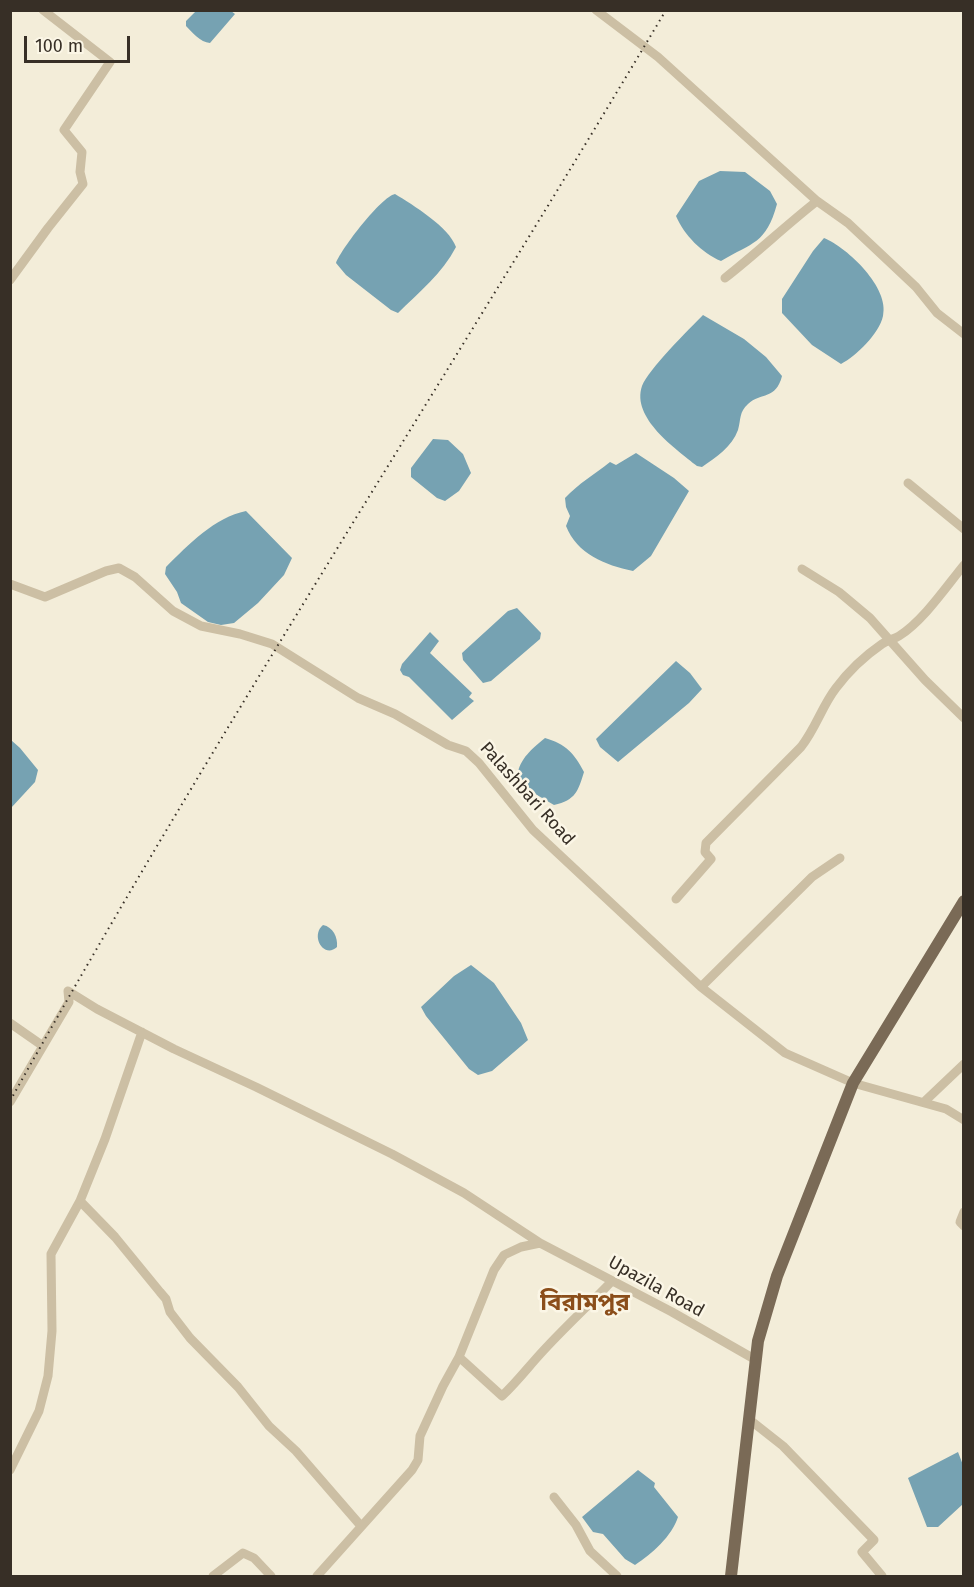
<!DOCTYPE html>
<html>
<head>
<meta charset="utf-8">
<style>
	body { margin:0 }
	#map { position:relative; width:974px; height:1587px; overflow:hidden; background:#f3edd9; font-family:"Fira Sans",sans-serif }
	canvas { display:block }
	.frame { position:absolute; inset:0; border:12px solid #372f26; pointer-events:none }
	.scale { position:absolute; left:24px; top:36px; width:106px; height:27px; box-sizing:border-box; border:3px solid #372f26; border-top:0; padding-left:8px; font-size:18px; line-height:21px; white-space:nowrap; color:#372f26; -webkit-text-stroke:4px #fbf6e6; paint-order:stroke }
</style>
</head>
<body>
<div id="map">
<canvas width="974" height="1587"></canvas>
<div class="frame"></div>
<div class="scale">100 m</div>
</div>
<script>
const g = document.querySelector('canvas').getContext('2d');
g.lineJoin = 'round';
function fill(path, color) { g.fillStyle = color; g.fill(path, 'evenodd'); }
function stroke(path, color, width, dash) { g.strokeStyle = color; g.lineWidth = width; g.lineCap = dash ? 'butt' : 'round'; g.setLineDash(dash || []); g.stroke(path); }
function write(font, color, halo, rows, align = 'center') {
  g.font = font + ' "Fira Sans","Noto Sans Bengali",sans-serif'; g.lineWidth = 5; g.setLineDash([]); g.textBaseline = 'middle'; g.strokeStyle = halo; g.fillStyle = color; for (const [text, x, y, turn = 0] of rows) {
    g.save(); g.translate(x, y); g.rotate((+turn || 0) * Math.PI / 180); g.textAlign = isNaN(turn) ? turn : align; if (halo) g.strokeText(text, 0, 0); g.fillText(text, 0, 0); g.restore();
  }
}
const water = new Path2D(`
	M196,11H231L235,14L210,43C200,42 193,33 186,26V21Z
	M720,171L745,172L770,191L777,204C766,244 753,242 721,261C702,253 684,235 676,216L699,181Z
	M395,194C413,205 449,227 456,247C442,274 419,292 398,313L391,310L346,275L336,263C342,248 381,197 395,194Z
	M824,238C848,248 890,288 883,316C879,334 856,356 841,364L812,345L782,313V299L813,251Z
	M703,315L744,339L766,357L782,376C776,400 761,392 748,404C739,412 741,419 738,430C732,447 716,457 702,467L697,466C676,449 631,418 642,386C648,370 689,329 703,315Z
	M433,439L448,440L463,454L471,473L459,491L445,501L437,498L411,477V468Z
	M636,453L674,478L689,491L651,556L633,571C605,565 577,554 566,526L570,516L566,507L565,498C578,484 595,474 610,462L616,465Z
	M246,511L292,558L284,575L258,603L234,623L221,625L208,622L181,603L177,592L165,574L166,567C188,545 215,517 246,511Z
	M517,608L541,633L540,639L491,681L483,683L463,660L462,653L508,611Z
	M430,632L439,641L430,653L472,693L469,697L474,701L452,720L409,677L403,675L400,670L402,664Z
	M676,661L690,673L702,689L689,703L618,762L600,747L596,739Z
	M545,738C566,744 574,753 584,772C578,791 576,800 554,805L537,795L517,776C520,758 532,749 545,738Z
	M11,740L20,748L38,770L35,782L11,808Z
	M323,925C333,927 338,937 337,947C324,959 310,936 323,925Z
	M471,965L494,983L521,1023L528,1040L492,1071L478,1075L469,1069L426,1016L421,1007L454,976Z
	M958,1452L963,1465V1504L938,1527H927L908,1478Z
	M638,1470L655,1483L654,1487L678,1517C672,1536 652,1554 635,1565L625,1559L603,1534L593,1532L582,1517Z`);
const minor = new Path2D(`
	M596,10L658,57L817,201L848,223L916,287L937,313L964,334
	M725,278C757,253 785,226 817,201
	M10,280L48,228L83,184L80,172L82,152L64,130L110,62L43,10
	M908,483L964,529
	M802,569L839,592L870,618L925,680L964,718
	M10,584L45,597L106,571L119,568L135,577L173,611L201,626L240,634L272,644L358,698L395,714L448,745L466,751L479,763L533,830L701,987L785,1053L853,1083L946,1109L964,1120
	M676,899L711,859L705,852L706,843L801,747C816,728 822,706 836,688C848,672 866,655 882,644C888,640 894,639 899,636C923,621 946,587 964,565
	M701,987L812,877L840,858
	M68,991L97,1009L174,1049L256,1087L392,1154L464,1193L540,1243L672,1312L756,1360
	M10,1023L43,1046
	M10,1102L69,1002L68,991
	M924,1102L964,1064
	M80,1201L115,1237L160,1292L166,1299L170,1312L190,1338L238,1387L269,1426L296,1451L361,1526
	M964,1212L960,1222L964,1226
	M459,1357L502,1396C517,1382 529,1366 543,1351C565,1327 589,1305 612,1281
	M750,1420L783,1446L874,1540L862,1552L882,1576
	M10,1470L39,1411L48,1376L52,1331L51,1254L80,1201L105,1139L142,1032
	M554,1497L576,1525L590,1551L617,1576
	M213,1576L243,1553L254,1558L271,1576
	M317,1576L412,1470L418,1460L420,1436L443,1386L459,1357L494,1270L504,1255L521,1247L540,1243`);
const major = new Path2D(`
	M731,1576L758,1341L777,1276L853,1083L964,901`);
const rail = new Path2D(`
	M10,1101C217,730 449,375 666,10`);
const streetNames = [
	["Palashbari Road",527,794,48],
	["Upazila Road",656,1287,29]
];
const districtNames = [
	["বিরামপুর",585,1303]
];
fill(water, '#76a2b2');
stroke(minor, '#ccbfa4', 9);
stroke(major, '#7a6a56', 12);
stroke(rail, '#372f26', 2, [1.5, 4.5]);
write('18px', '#372f26', '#fbf6e6', streetNames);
write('bold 24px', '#8b4e1a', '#fbf6e6', districtNames);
</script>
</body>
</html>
